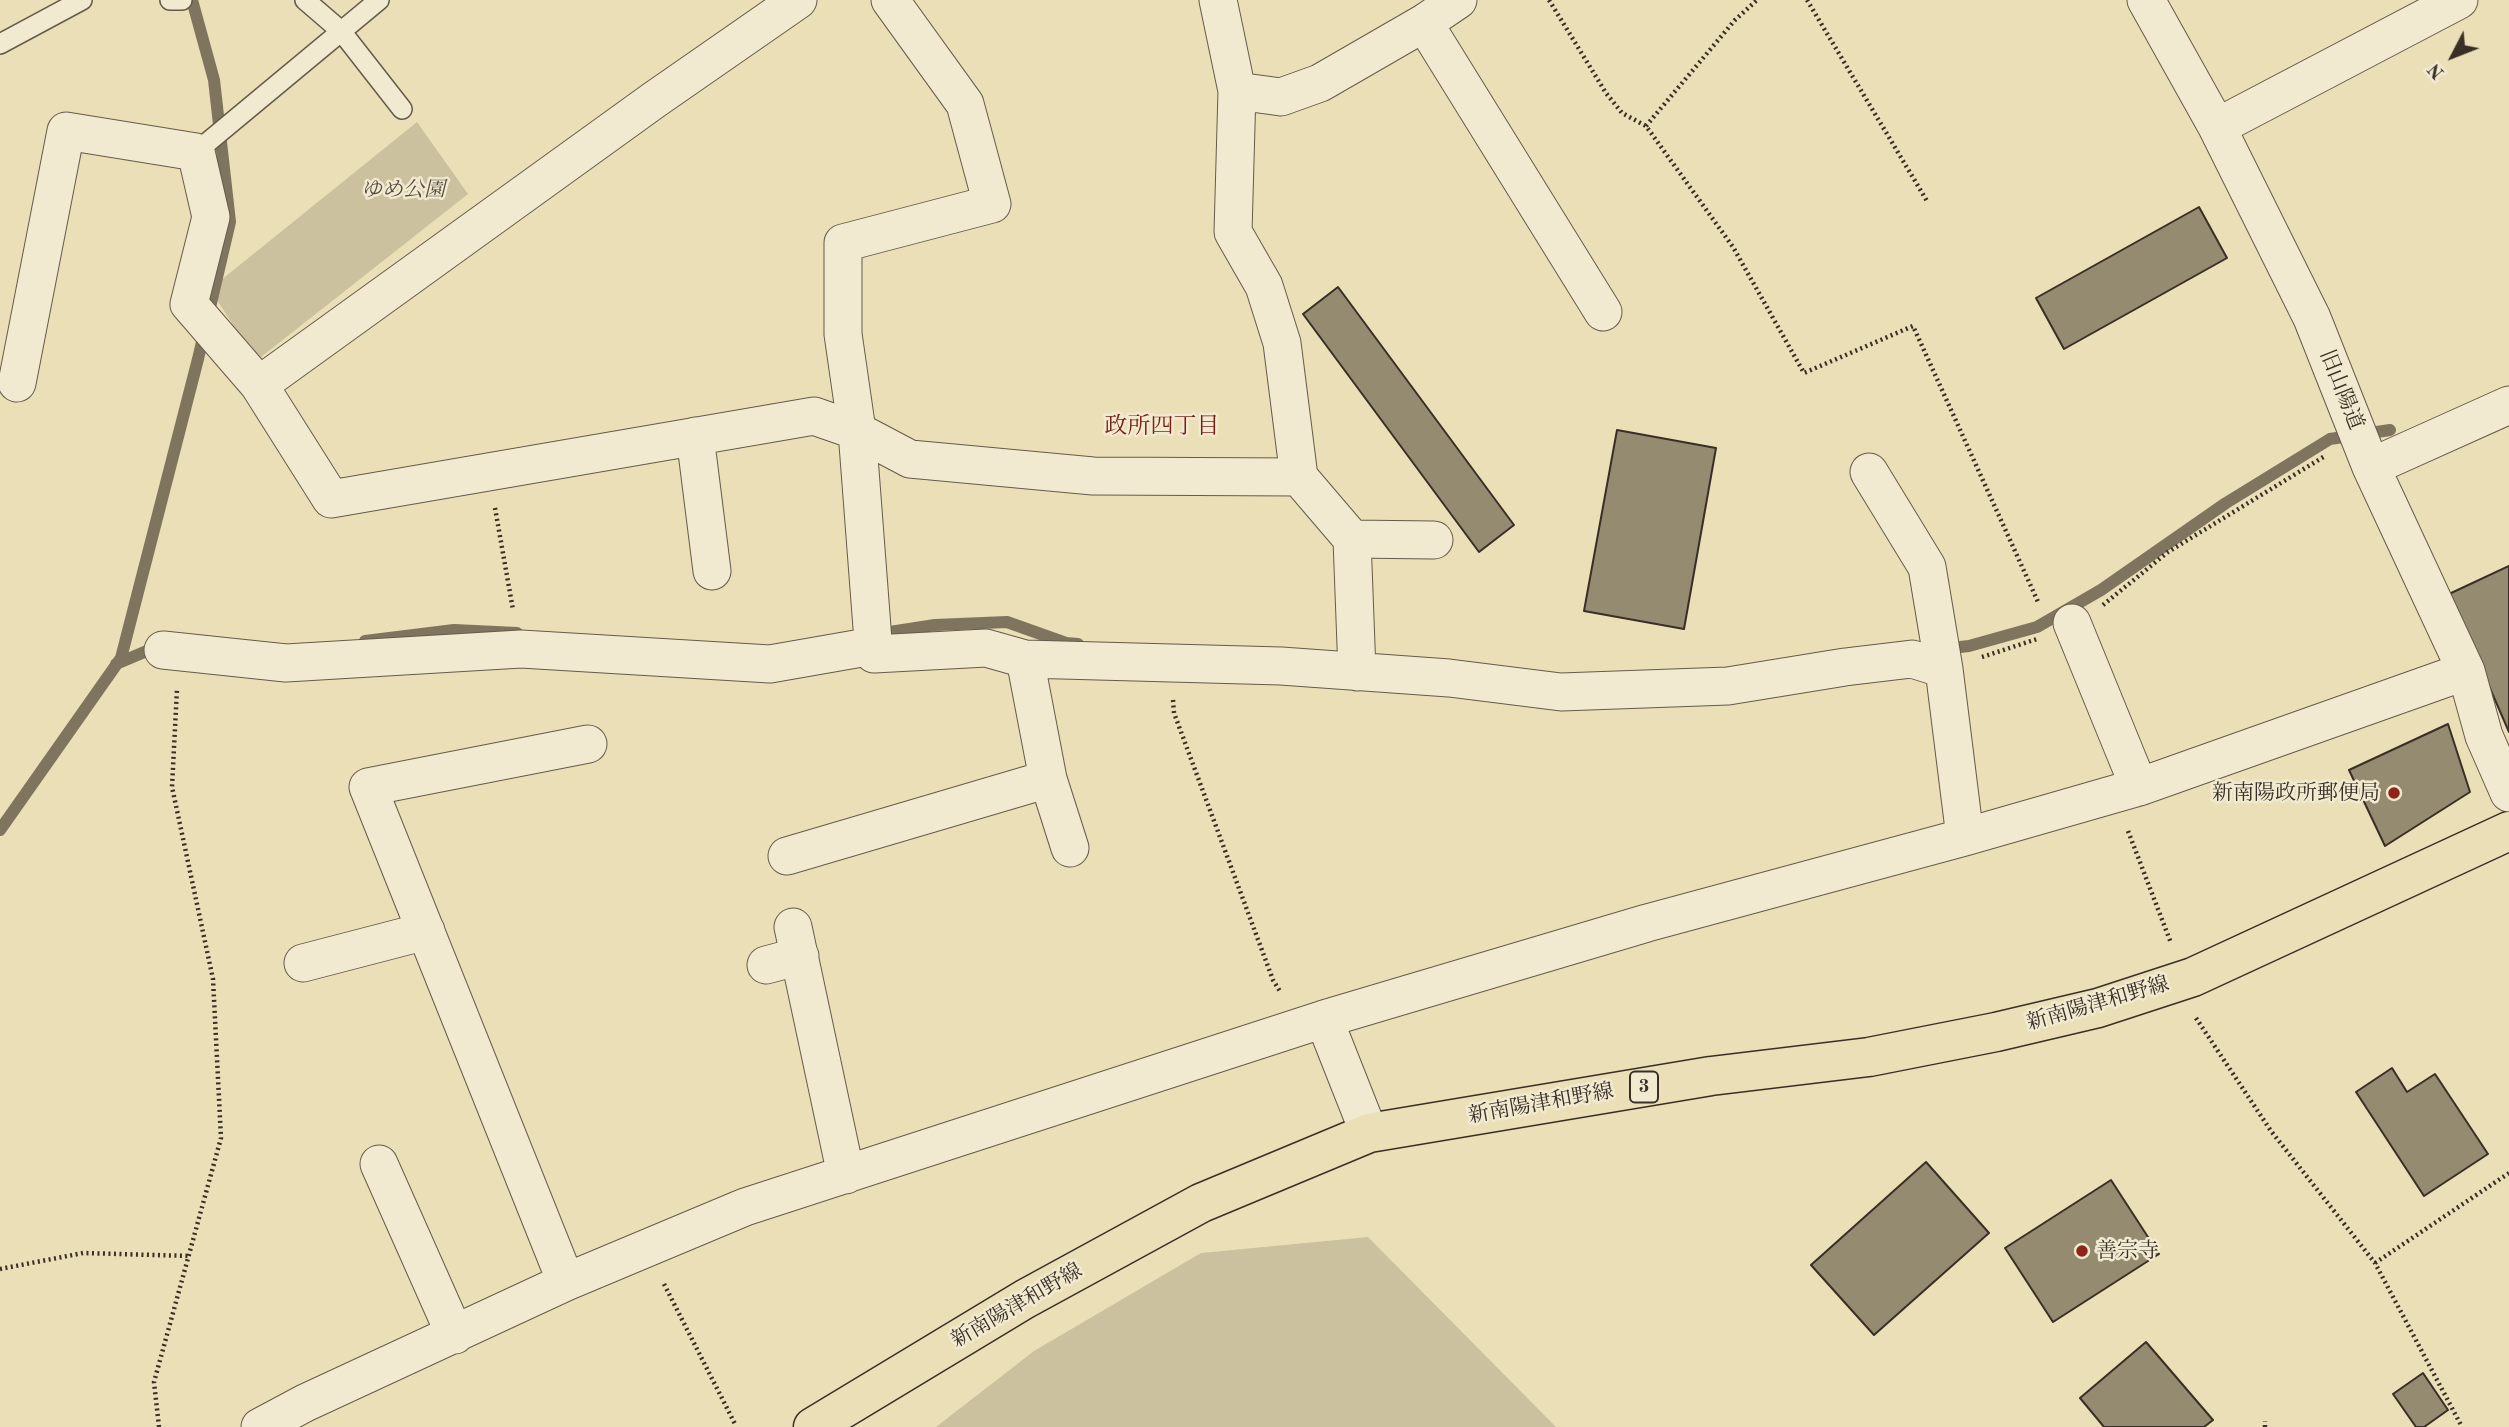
<!DOCTYPE html>
<html>
<head>
<meta charset="utf-8">
<style>
	body { margin:0 }
	#map { position:relative; width:2509px; height:1427px; overflow:hidden; background:#eadfb6; font-family:"Old Standard TT",serif }
	canvas { display:block }
	.north { position:absolute; left:2418px; top:21px; width:70px; height:70px; -webkit-text-stroke:5px #f1ead0; paint-order:stroke; rotate:228deg; font-size:19px; font-weight:700; line-height:28px; text-align:center; color:#392f26 }
	.north::after { content:''; display:block; margin:auto; width:24px; height:32px; background:#392f26; clip-path:polygon(50% 0,100% 100%,50% 72%,0 100%) }
</style>
</head>
<body>
<div id="map">
<canvas width="2509" height="1427"></canvas>
<div class="north">N</div>
</div>
<script>
const g = document.querySelector('canvas').getContext('2d');
g.lineJoin = 'round';
function fill(path, color) { g.fillStyle = color; g.fill(path, 'evenodd'); }
function stroke(path, color, width, dash) { g.strokeStyle = color; g.lineWidth = width; g.lineCap = dash ? 'butt' : 'round'; g.setLineDash(dash || []); g.stroke(path); }
function write(font, color, halo, rows, align = 'center') {
  g.font = font + ' "Old Standard TT","Noto Serif JP",serif'; g.lineWidth = 5; g.setLineDash([]); g.textBaseline = 'middle'; g.strokeStyle = halo; g.fillStyle = color; for (const [text, x, y, turn = 0] of rows) {
    g.save(); g.translate(x, y); g.rotate((+turn || 0) * Math.PI / 180); g.textAlign = isNaN(turn) ? turn : align; if (halo) g.strokeText(text, 0, 0); g.fillText(text, 0, 0); g.restore();
  }
}
const green = new Path2D(`
	M417,122L468,194L256,361L210,289Z
	M1368,1237L1556,1427H936L1034,1351L1201,1253Z`);
const stream = new Path2D(`
	M877,634L935,625L1007,622L1066,643L1078,644
	M365,641L454,630L517,633
	M1942,649L1969,646L2037,627L2101,590L2226,503L2330,439L2390,430
	M116,664L161,645
	M0,830L121,658L198,359L230,222L214,80L192,0`);
const building = new Path2D(`
	M2199,207L2227,258L2064,349L2036,298Z
	M1338,287L1514,525L1479,552L1303,314Z
	M1617,430L1716,448L1684,629L1584,611Z
	M2509,566V732L2449,594Z
	M2448,724L2470,792L2385,846L2349,770Z
	M2392,1068L2407,1092L2435,1074L2488,1154L2424,1196L2356,1092Z
	M1926,1162L1989,1233L1874,1335L1811,1265Z
	M2111,1180L2159,1254L2053,1322L2005,1248Z
	M2146,1342L2213,1420L2204,1427H2104L2080,1398Z
	M2423,1373L2448,1410L2424,1427H2416L2393,1394Z`);
const path = new Path2D(`
	M1549,0L1606,93L1622,113L1646,126L1733,247L1804,373L1913,326L2039,604
	M1807,0L1927,201
	M1646,126L1735,20L1757,0
	M495,508L513,610
	M2103,605L2168,552L2325,456
	M1982,657L2037,639
	M1173,700L1174,713L1273,980L1281,993
	M2128,831L2171,943
	M2196,1018L2271,1131L2375,1263L2462,1427
	M2375,1263L2509,1173
	M0,1269L83,1253L190,1256
	M664,1284L735,1424
	M159,1427L154,1382L221,1138L213,979L172,787L177,689
	M2265,1427V1421`);
const lane = new Path2D(`
	M170,0H182
	M305,0L341,31L402,109
	M0,44L82,0
	M196,152L379,0`);
const street = new Path2D(`
	M890,0L965,104L992,204L843,243V334L857,431L910,459L1093,476L1299,477L1282,343L1264,286L1233,232L1237,91L1218,0
	M2146,0L2217,127L2312,318L2371,467L2466,671L2484,736L2509,793
	M1424,23L1603,312
	M1237,91L1281,97L1320,83L1424,23L1458,0
	M2217,127L2459,0
	M17,383L66,131L196,152L211,217L189,304L259,385L331,499L814,416L857,431L874,654L986,648L1025,659L1048,779L787,856
	M259,385L654,100L798,0
	M695,436L712,571
	M2371,467L2509,405
	M1869,472L1927,567L1944,669L1965,837
	M1299,477L1352,539L1357,672
	M1352,539L1434,540
	M2072,623L2139,787
	M163,650L286,663L521,649L770,664L873,646
	M1025,659L1281,666L1449,678L1561,692L1728,686L1845,667L1912,659L1944,669
	M1048,779L1070,848
	M793,927L846,1175
	M303,963L426,931
	M766,965L800,956
	M1324,1019L1369,1133
	M379,1164L455,1335
	M566,1282L368,787L588,744
	M260,1427L305,1403L566,1282L745,1207L1324,1019L1647,923L1965,837L2139,787L2466,671`);
const primary = new Path2D(`
	M813,1427L1025,1299L1201,1203L1369,1133L1711,1076L1869,1057L1996,1032L2098,1008L2193,977L2509,831`);
const markers = [
	[2394,793,7,"#8f2418"],
	[2082,1251,7,"#8f2418"]
];
const shields = [
	[1644,1087,28]
];
const shieldNames = [
	["3",1644,1087]
];
const parkNames = [
	["ゆめ公園",403,190]
];
const streetNames = [
	["旧山陽道",2341,390,68],
	["新南陽津和野線",2098,1004,-16],
	["新南陽津和野線",1541,1104,-10],
	["新南陽津和野線",1017,1306,-30]
];
const poiNames = [
	["新南陽政所郵便局",2380,793],
	["善宗寺",2096,1251,"left"]
];
const neighbourhoodNames = [
	["政所四丁目",1162,427]
];
fill(green, '#ccc19e');
stroke(stream, '#7f755f', 12);
fill(building, '#958b71');
stroke(building, '#392f26', 2);
stroke(lane, '#655b4a', 22);
stroke(street, '#655b4a', 39);
stroke(primary, '#392f26', 41);
stroke(path, '#392f26', 4.5, [2, 3.5]);
stroke(lane, '#f1ead0', 19);
stroke(street, '#f1ead0', 37);
stroke(primary, '#eadfb6', 38);
for (const [x, y, r, color] of markers) { const dot = new Path2D(); dot.arc(x, y, r, 0, 2 * Math.PI); g.fillStyle = color; g.fill(dot); stroke(dot, '#f1ead0', 2.5); }
for (const [x, y, w] of shields) { const box = new Path2D(); box.roundRect(x - w / 2, y - 15.5, w, 31, 5); g.fillStyle = '#f1ead0'; g.fill(box); stroke(box, '#392f26', 2); }
write('bold 19px', '#392f26', null, shieldNames);
write('italic 21px', '#564c3e', '#f1ead0', parkNames);
write('21px', '#392f26', '#f1ead0', streetNames);
write('21px', '#392f26', '#f1ead0', poiNames, 'right');
write('23px', '#7a1f14', '#f1ead0', neighbourhoodNames);
</script>
</body>
</html>
